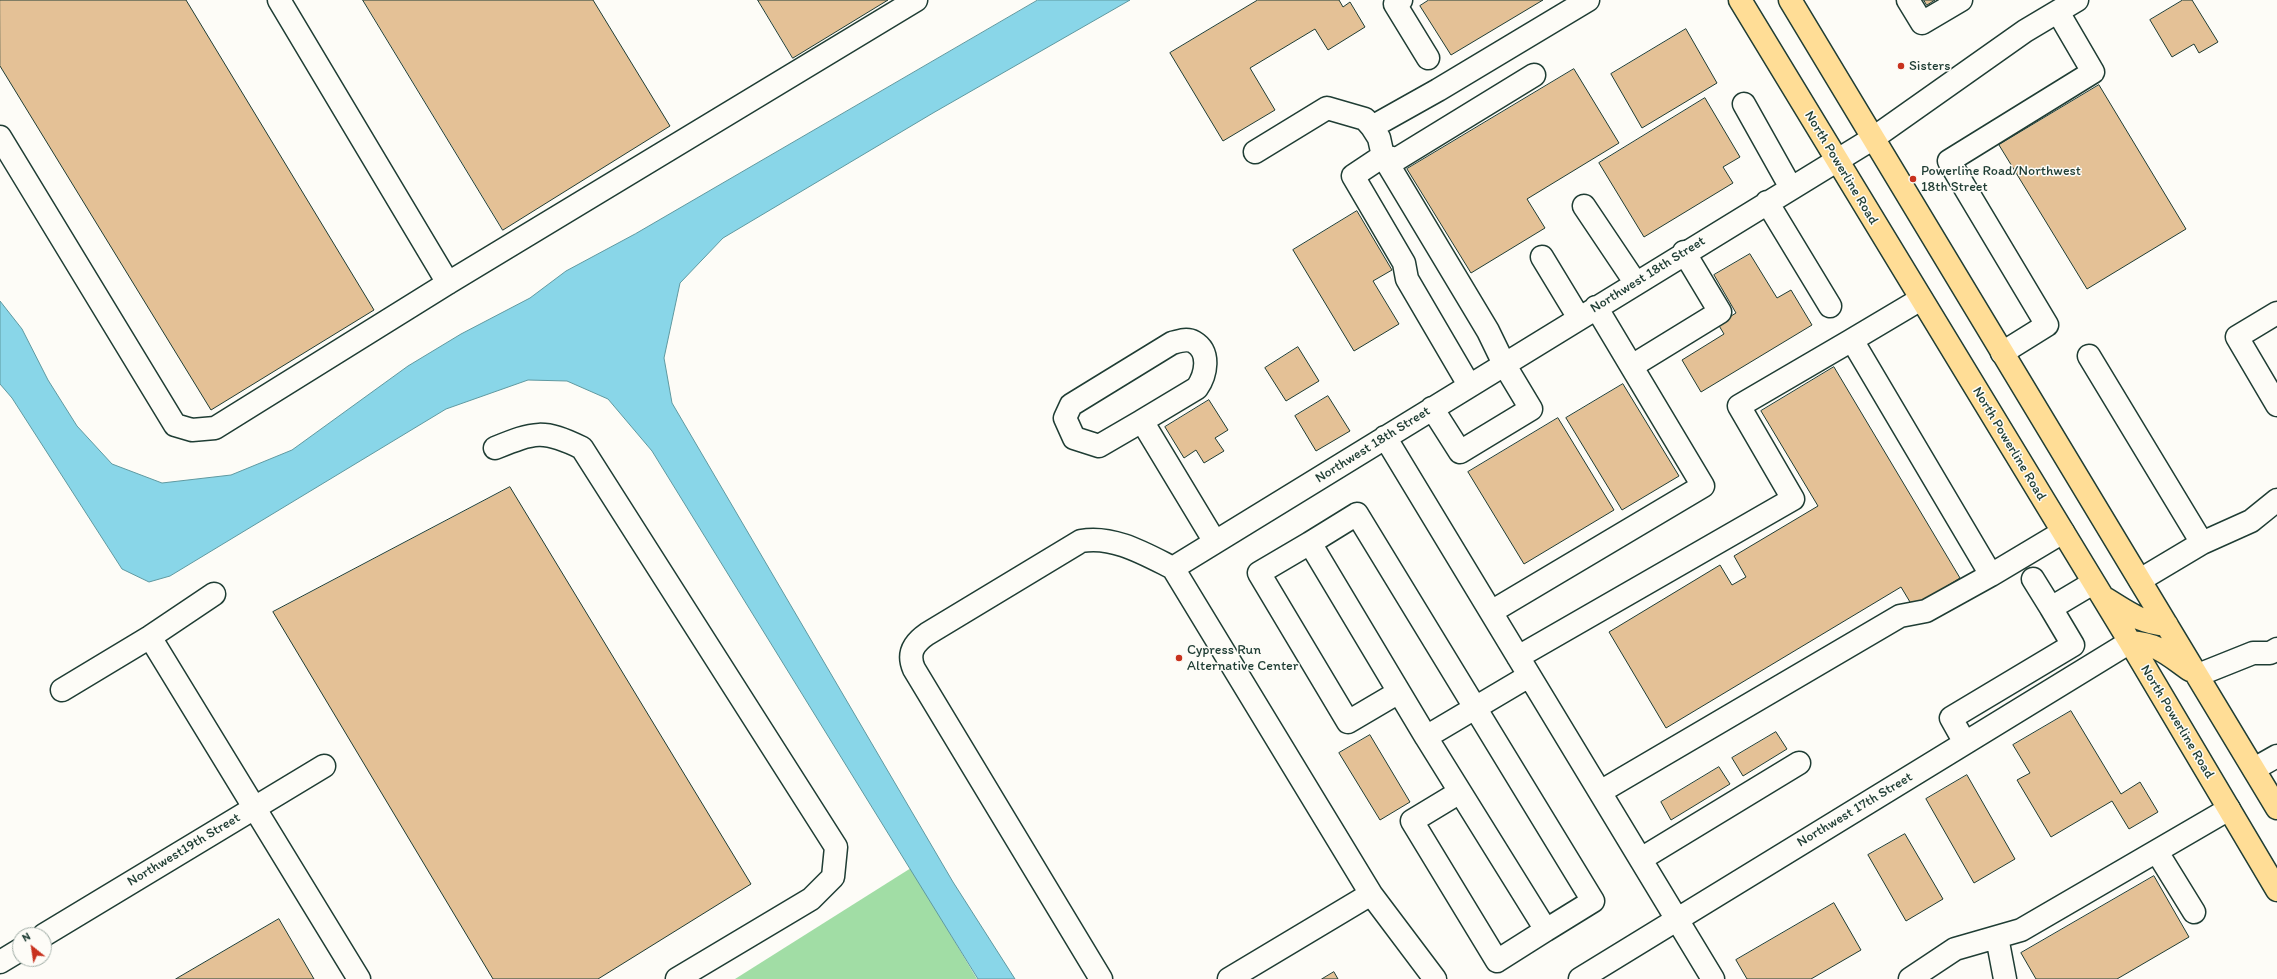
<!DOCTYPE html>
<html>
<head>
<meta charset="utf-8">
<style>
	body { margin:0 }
	#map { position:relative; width:2277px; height:979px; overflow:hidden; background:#fdfcf7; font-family:Itim,sans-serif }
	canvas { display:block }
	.north { position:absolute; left:12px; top:927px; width:40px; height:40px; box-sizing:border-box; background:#fdfcf7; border:1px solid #a4b0a9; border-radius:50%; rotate:330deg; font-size:11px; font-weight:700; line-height:16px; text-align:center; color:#1f3d34 }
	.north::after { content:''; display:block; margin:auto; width:14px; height:18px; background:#c8321e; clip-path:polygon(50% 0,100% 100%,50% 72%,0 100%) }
</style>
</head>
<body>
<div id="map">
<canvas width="2277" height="979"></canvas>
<div class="north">N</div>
</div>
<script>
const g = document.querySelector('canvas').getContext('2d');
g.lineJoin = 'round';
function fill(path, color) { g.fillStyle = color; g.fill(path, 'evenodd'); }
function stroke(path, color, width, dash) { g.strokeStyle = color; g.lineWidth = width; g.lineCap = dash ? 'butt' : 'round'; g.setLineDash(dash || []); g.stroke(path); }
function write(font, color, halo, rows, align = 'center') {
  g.font = font + ' Itim,sans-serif'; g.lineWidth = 3; g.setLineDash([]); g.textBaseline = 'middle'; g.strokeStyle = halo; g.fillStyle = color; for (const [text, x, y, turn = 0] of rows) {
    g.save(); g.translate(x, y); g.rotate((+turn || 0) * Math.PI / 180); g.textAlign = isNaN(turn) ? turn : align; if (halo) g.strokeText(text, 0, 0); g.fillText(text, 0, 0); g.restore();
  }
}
const green = new Path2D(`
	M911,868L977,979H735Z`);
const water = new Path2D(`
	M1038,0H1130L933,113L723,238L680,283L664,358L672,403L953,882L1015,979H978L652,451L608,399L567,381L528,380L446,409L170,576L149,582L122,569L12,398L0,384V301L22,329L48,380L77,426L112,464L162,483L231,475L292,450L408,366L461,334L530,298L566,271L635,234Z`);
const building = new Path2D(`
	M0,0H186L374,310L211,410L0,66Z
	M363,0H593L670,126L503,230Z
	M758,0H888L793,58Z
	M1258,0H1339L1343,7L1350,2L1365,27L1328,50L1315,29L1250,68L1275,110L1223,141L1170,53Z
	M1429,0H1543L1451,55L1420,6Z
	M1924,0H1935L1927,5Z
	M2183,0H2192L2218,42L2199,53L2194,44L2172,57L2150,20Z
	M1686,29L1717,83L1642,128L1611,74Z
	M1574,69L1619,143L1527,199L1545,228L1471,273L1407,169Z
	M2099,85L2186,229L2087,289L1999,145Z
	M1705,98L1740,157L1723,167L1733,183L1644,237L1599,163Z
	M1357,211L1392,270L1373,281L1399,324L1354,351L1293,250Z
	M1750,254L1777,298L1791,290L1812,325L1701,392L1682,360L1724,334L1718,324L1736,313L1714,275Z
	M1298,347L1319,381L1286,401L1265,368Z
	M1834,367L1960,578L1913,607L1901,587L1666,728L1609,632L1720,565L1732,585L1746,577L1734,556L1818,506L1761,411Z
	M1623,384L1679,476L1622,510L1566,418Z
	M1328,396L1350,431L1316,451L1295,416Z
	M1209,400L1228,430L1215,438L1224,451L1204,463L1196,450L1184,458L1165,427Z
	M1558,418L1614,510L1524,564L1468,472Z
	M510,487L751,884L598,979H493L273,612Z
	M2071,711L2121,794L2140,782L2158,812L2129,829L2112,801L2051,837L2017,780L2030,773L2013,745Z
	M1776,732L1787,749L1743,776L1732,758Z
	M1370,735L1410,802L1380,820L1339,753Z
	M1719,767L1730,784L1671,820L1661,802Z
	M1967,775L2015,859L1974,883L1926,799Z
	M1905,834L1943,899L1906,921L1868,855Z
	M2154,876L2189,937L2117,979H2036L2021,953Z
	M1834,903L1861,950L1811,979H1747L1736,960Z
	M279,919L314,979H176Z
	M1334,972L1338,979H1322Z`);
const minor = new Path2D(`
	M279,0L448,283
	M1401,0L1395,4L1428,58
	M1908,0L1922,23L1961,0
	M1744,104L1791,188
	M1372,127L1379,138L1383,156L1488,331L1504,364L1531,409L1460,452L1432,408
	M0,137L175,425L192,430L215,428L448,283L916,0
	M1255,152L1327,108L1365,119L1372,127L1438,90L1588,0
	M1767,202L1830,306
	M1584,206L1635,282
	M1542,257L1579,318
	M1921,299L1852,340L1991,575L2063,532
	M2277,313L2237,337L2277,405
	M2002,353L2047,325L1949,161L2093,72L2058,12
	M2089,356L2202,543L2140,580
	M1632,366L1720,312L1684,252
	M1469,385L1407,279L1404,263L1353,176L1383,156L1397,159L1534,75
	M1142,421L1099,446L1074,438L1065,418L1071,405L1172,343C1179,341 1187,338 1194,342C1211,352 1206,375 1197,388L1142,421L1215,542
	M1385,437L1713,979
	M495,448C535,432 543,429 582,448L836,847L833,877L811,899L677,979
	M1310,543L1259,573L1348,722L1399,692
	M2202,543L2251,521L2277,500
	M2033,579L2051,608L2093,583
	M1491,612L1703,486L1596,307
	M150,637L359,979
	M1518,657L1793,499L1739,406L1852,340
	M2198,675L2253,653H2270L2277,649
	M62,690L150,637L214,594
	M1426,737L1546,930L1593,901L1357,514L1310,543L1426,737L1529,676
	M1965,743L1951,718L2073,645L2051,608
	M2254,769L2277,756
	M1460,792L1412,821L1497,961L1546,930
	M1600,792L1900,616L1926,611L1991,575
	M2157,852L2194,912
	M1641,859L1799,763
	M44,935L324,766
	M1997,937L2005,979
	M0,962L20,950
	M1101,979L914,669C907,653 914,643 927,634L1081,541C1113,535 1145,554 1173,568
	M1229,979L1371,894
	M1435,979L1371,894L1173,568L1872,139L2025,31L2077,0
	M1580,979L2130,642
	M1910,979L1955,949L2021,930L2229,809`);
const major = new Path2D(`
	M1740,0L2130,642L2277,890
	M1790,0L2277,808
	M2106,599C2129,613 2139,622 2167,625
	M2130,642C2159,644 2167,654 2190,670`);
const markers = [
	[1901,66,4,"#c8321e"],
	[1913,179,4,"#c8321e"],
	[1179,658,4,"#c8321e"]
];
const poiNames = [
	["Sisters",1909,66],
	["Powerline Road/Northwest",1921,171],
	["18th Street",1921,187],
	["Cypress Run",1187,650],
	["Alternative Center",1187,666]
];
const streetNames = [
	["North Powerline Road",1841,168,59],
	["Northwest 18th Street",1648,275,-32],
	["North Powerline Road",2009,444,59],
	["Northwest 18th Street",1373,445,-32],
	["North Powerline Road",2177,722,59],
	["Northwest 17th Street",1855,810,-31],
	["Northwest19th Street",184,850,-31]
];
fill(green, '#a1dda5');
fill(water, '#89d6e8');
stroke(water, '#5f99a0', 1);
fill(building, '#e4c196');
stroke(building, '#1f3d34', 1);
stroke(minor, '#1f3d34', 25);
stroke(major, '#1f3d34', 25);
stroke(minor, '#fdfcf7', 22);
stroke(major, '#ffdd96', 22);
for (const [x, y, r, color] of markers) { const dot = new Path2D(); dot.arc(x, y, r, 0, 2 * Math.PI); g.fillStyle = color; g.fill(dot); stroke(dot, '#fdfcf7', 1.5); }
write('14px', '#1f3d34', '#fdfcf7', poiNames, 'left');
write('14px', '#1f3d34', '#fdfcf7', streetNames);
</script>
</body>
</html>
